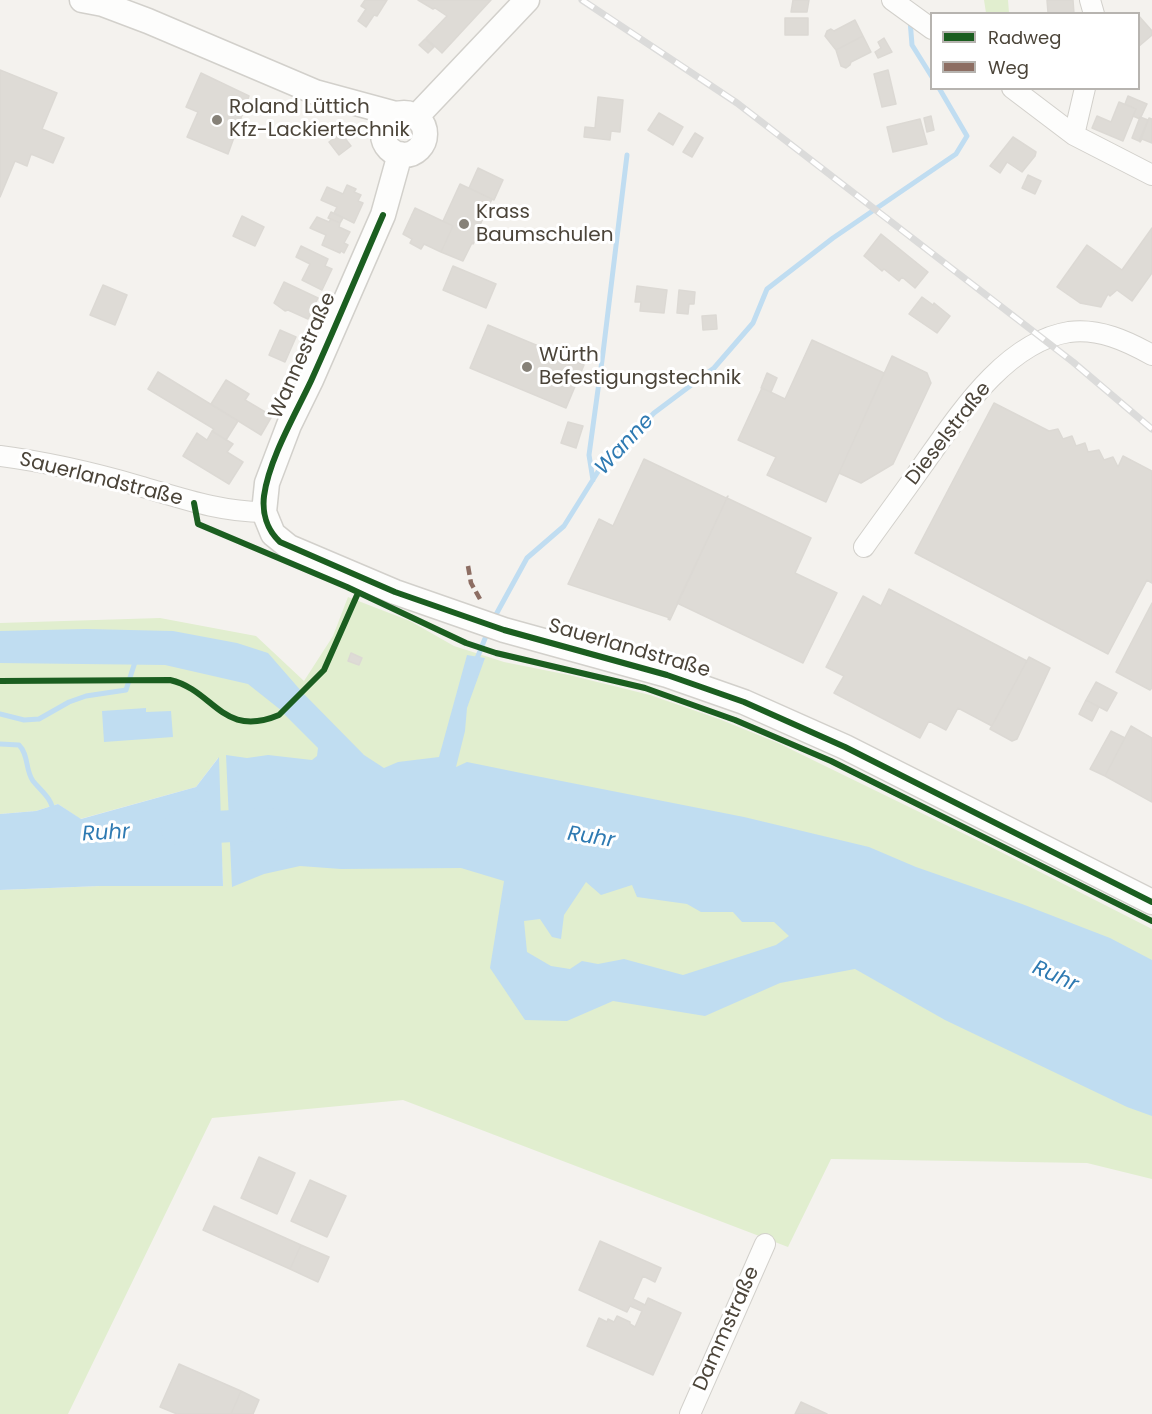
<!DOCTYPE html>
<html>
<head>
<meta charset="utf-8">
<style>
	body { margin:0 }
	#map { position:relative; width:1152px; height:1414px; overflow:hidden; background:#f4f2ee; font-family:Poppins,sans-serif }
	canvas { display:block }
	.legend { position:absolute; left:930px; top:12px; width:210px; height:78px; box-sizing:border-box; background:#fff; border:2px solid #b7b4b0; margin:0; padding:8px 10px; list-style:none; font-size:18px; color:#4b4439 }
	.legend li { display:flex; align-items:center; gap:12px; height:30px }
	.legend b { width:30px; border:2px solid #b7b4b0 }
</style>
</head>
<body>
<div id="map">
<canvas width="1152" height="1414"></canvas>
<ul class="legend">
<li><b style="height:8px;background:#1b5e20"></b>Radweg</li>
<li><b style="height:8px;background:#8d6e63"></b>Weg</li>
</ul>
</div>
<script>
const g = document.querySelector('canvas').getContext('2d');
g.lineJoin = 'round';
function fill(path, color) { g.fillStyle = color; g.fill(path, 'evenodd'); }
function stroke(path, color, width, dash) { g.strokeStyle = color; g.lineWidth = width; g.lineCap = dash ? 'butt' : 'round'; g.setLineDash(dash || []); g.stroke(path); }
function write(font, color, halo, rows, align = 'center') {
  g.font = font + ' Poppins,sans-serif'; g.lineWidth = 6; g.setLineDash([]); g.textBaseline = 'middle'; g.strokeStyle = halo; g.fillStyle = color; for (const [text, x, y, turn = 0] of rows) {
    g.save(); g.translate(x, y); g.rotate((+turn || 0) * Math.PI / 180); g.textAlign = isNaN(turn) ? turn : align; if (halo) g.strokeText(text, 0, 0); g.fillText(text, 0, 0); g.restore();
  }
}
const green = new Path2D(`
	M984,0H1008L1009,13H986Z
	M348,597L410,621L454,646L504,662L569,675L650,695L719,719L778,743L989,846L1152,929V1179L1087,1163L831,1159L788,1247L403,1100L212,1118L68,1414H0V890L100,886H223L218,758L196,787L80,819L58,804L36,811L0,814V623L160,618L256,636L304,681L333,636Z`);
const water = new Path2D(`
	M86,629L173,631L237,643L268,653L302,692L282,711L248,684L165,665L0,663V631Z
	M467,655L485,658L467,708L465,731L456,767L467,762L526,774L744,817L869,847L916,867L1022,904L1110,938L1152,960V1116L1127,1107L945,1020L855,969L780,983L705,1016L613,1001L567,1021L525,1020L490,968L504,881L461,868L341,869L300,866L264,874L232,887L226,755L247,758L268,755L312,760L317,756L318,748L283,713L303,693L364,755L384,768L398,762L439,757ZM586,882L601,895L632,885L637,897L687,904L701,912H733L742,922H774L789,936L776,945L683,975L624,959L598,964L582,961L570,969L551,966L527,952L524,921L540,919L552,937L561,939L564,915Z
	M146,708V712L171,711L173,737L104,742L102,711Z
	M219,757L223,886H100L0,890V814L36,811L58,804L81,819L196,787Z`);
const stream = new Path2D(`
	M910,20L912,45L932,77
	M593,480L589,455L603,353L627,155
	M493,620L527,558L564,526L599,470L654,413L714,368L753,323L767,289L833,238L956,154L967,136L939,88
	M476,661L488,631
	M0,714L24,720L39,719L69,702L86,696L126,690L136,659
	M0,744L19,745C29,755 25,770 33,781C41,791 53,799 53,813`);
const river = new Path2D(`
	M177,829L271,824`);
const building = new Path2D(`
	M365,0H387L377,16L374,15L366,27L358,21L366,9L361,6Z
	M418,0H491L442,53L426,38L447,16L435,8L433,9Z
	M793,0H809L807,12H791Z
	M1047,0H1073L1074,14L1048,13Z
	M1138,15L1152,31V35L1138,47Z
	M785,18H808V35H785Z
	M855,20L863,36L836,50L825,36L827,31L831,29L834,31Z
	M863,36L871,52L851,62L850,65L846,68L841,66L836,50Z
	M884,38L892,52L878,58L875,52L881,48L878,42Z
	M425,39L434,47L428,53L419,45Z
	M0,70L57,93L42,129L64,138L53,163L31,154L27,166L15,161L0,197Z
	M888,70L896,104L882,107L874,74Z
	M201,73L249,96L228,154L187,137L198,112L186,107Z
	M1128,96L1147,104L1140,119L1133,116L1136,109L1125,104Z
	M598,97L623,100L620,132L611,131L610,140L584,137L585,127L595,128Z
	M1119,102L1136,109L1123,141L1092,128L1097,116L1111,122Z
	M659,113L683,127L673,145L648,130Z
	M931,116L934,130L927,132L924,118Z
	M1140,117L1148,120L1139,141L1132,138Z
	M1149,118L1152,119V143L1142,139L1140,142Z
	M920,119L927,144L893,152L887,127Z
	M341,133L351,146L339,155L329,142Z
	M695,133L703,138L692,157L683,152Z
	M1013,137L1036,152L1035,156L1022,172L1007,162L1000,173L990,166Z
	M478,168L503,180L494,200L469,188Z
	M1028,175L1041,181L1035,194L1022,188Z
	M460,184L492,199L474,238L476,239L473,244L472,243L463,261L441,252L453,226L443,221Z
	M347,185L356,189L354,192L361,195L358,201L363,203L354,223L334,213L337,207L321,200L327,187L343,194Z
	M415,208L453,226L441,252L424,244L421,249L410,243L412,239L403,234Z
	M331,212L343,218L340,223L328,218Z
	M242,216L264,227L255,246L233,236Z
	M317,217L329,222L331,219L340,223L339,227L350,232L344,243L348,245L344,253L341,251L340,253L322,245L326,235L310,228Z
	M1152,228V273L1132,301L1117,290L1110,296L1108,294L1101,307L1080,303L1057,287L1087,245L1122,270Z
	M881,234L928,272L915,288L902,277L899,281L884,269L882,271L864,256Z
	M301,246L328,259L325,266L332,269L322,290L302,280L310,264L296,257Z
	M453,266L496,284L486,308L443,290Z
	M284,282L318,298L308,319L288,310L285,311L274,303Z
	M103,285L127,295L115,325L90,315Z
	M637,286L667,290L664,313L640,311L641,302H635Z
	M679,290L695,292L694,304H689L688,314L677,313Z
	M922,297L933,305L934,303L950,316L937,333L909,314Z
	M716,315L717,329L703,330L702,316Z
	M488,325L584,365L566,408L470,368Z
	M280,330L296,337L285,362L269,355Z
	M812,340L884,373L826,502L767,475L776,457L738,440L762,388L785,399Z
	M892,356L927,373L931,383L893,464L861,483L839,473Z
	M158,372L238,421L226,440L212,431L214,429L148,389Z
	M767,373L777,378L771,392L761,388Z
	M226,380L249,394L245,400L272,416L261,435L211,404Z
	M994,403L1049,431L1058,429L1063,439L1072,436L1076,446L1085,443L1088,452L1099,450L1104,460L1113,457L1118,467L1123,456L1152,471V583L1147,580L1108,654L915,553Z
	M568,422L583,426L576,448L561,443Z
	M212,431L233,444L227,452L243,462L229,484L183,456L197,433L207,440Z
	M644,459L726,498L728,496L670,620L668,619L670,618L568,584L599,519L613,526Z
	M727,498L811,538L795,573L837,593L803,663L677,603Z
	M889,589L1027,661L992,726L958,708L946,730L929,721L920,738L834,693L844,676L826,667L863,596L881,606Z
	M1152,603V688L1150,690L1116,672Z
	M351,653L362,658L359,665L348,661Z
	M1029,657L1050,668L1017,739L1012,741L990,729Z
	M1096,682L1117,693L1107,711L1086,700Z
	M1086,700L1099,707L1092,721L1079,714Z
	M1131,726L1152,738V802L1105,776Z
	M1111,731L1125,738L1105,776L1090,769Z
	M259,1157L295,1173L277,1214L241,1198Z
	M310,1180L346,1196L327,1237L291,1221Z
	M214,1206L301,1245L290,1269L203,1230Z
	M600,1241L661,1268L655,1282L643,1276L633,1299L645,1305L648,1298L681,1313L653,1375L587,1346L599,1318L607,1322L608,1319L614,1322L617,1316L630,1322V1324L635,1327L642,1311L630,1306L627,1312L579,1290Z
	M301,1245L329,1257L318,1282L290,1269Z
	M179,1364L241,1391L231,1414H177L160,1407Z
	M241,1391L259,1400L253,1414H231Z
	M801,1402L827,1414H795Z`);
const minor = new Path2D(`
	M892,0L932,29
	M1090,0L1094,14
	M1012,88L1074,135L1152,175
	M1074,135L1085,88
	M0,456C46,462 94,473 139,486C181,498 220,512 264,512
	M864,547C884,519 904,492 923,465C958,416 1005,342 1069,332C1099,328 1127,341 1152,355
	M690,1414L765,1244`);
const tertiary = new Path2D(`
	M82,0L103,4L148,21L315,92L396,114
	M383 134a21 21 0 1 1 42 0a21 21 0 1 1-42 0Z
	M417,116L527,0
	M400,154L383,215L311,380L289,425L267,483L264,512L273,534L289,547L395,592L504,630L667,675L744,702L845,747L1152,902`);
const rail = new Path2D(`
	M582,0L737,103L1073,362L1152,429`);
const quiet = new Path2D(`
	M468,566L471,583L480,599`);
const cycleway = new Path2D(`
	M383,215C359,270 336,326 311,381C295,415 269,459 264,496C262,513 267,530 280,542L395,592L504,630L667,675L744,702L845,747L1152,902
	M194,503L198,524L347,587L466,643L496,653L645,688L735,720L831,761L1152,921
	M0,681L170,680C214,690 222,739 279,715L324,670L358,593`);
const markers = [
	[217,120,6,"#868178"],
	[464,224,6,"#868178"],
	[527,367,6,"#868178"]
];
const poiNames = [
	["Roland Lüttich",229,108],
	["Kfz-Lackiertechnik",229,131],
	["Krass",476,213],
	["Baumschulen",476,236],
	["Würth",539,356],
	["Befestigungstechnik",539,379]
];
const streetNames = [
	["Wannestraße",303,356,-66],
	["Dieselstraße",949,434,-52],
	["Sauerlandstraße",101,480,14],
	["Sauerlandstraße",629,649,16],
	["Dammstraße",727,1329,-66]
];
const waterNames = [
	["Wanne",625,445,-47],
	["Ruhr",106,834,-3],
	["Ruhr",591,838,9],
	["Ruhr",1055,977,24]
];
fill(green, '#e1eecf');
fill(water, '#c0ddf1');
stroke(stream, '#c0ddf1', 5);
stroke(river, '#c0ddf1', 32);
fill(building, '#dedbd6');
stroke(building, '#dcd9d4', 1.5);
stroke(minor, '#d2d0cb', 22);
stroke(tertiary, '#d2d0cb', 27);
stroke(minor, '#fdfdfc', 20);
stroke(tertiary, '#fdfdfc', 24);
stroke(rail, '#dbdbda', 7);
stroke(rail, '#fff', 4.5, [14]);
stroke(quiet, '#8d6e63', 4.5, [9, 4.5]);
stroke(cycleway, '#1b5e20', 6);
for (const [x, y, r, color] of markers) { const dot = new Path2D(); dot.arc(x, y, r, 0, 2 * Math.PI); g.fillStyle = color; g.fill(dot); stroke(dot, '#fff', 2); }
write('20px', '#4b4439', '#fff', poiNames, 'left');
write('20px', '#4b4439', '#fff', streetNames);
write('italic 21px', '#2e7ab2', '#fff', waterNames);
</script>
</body>
</html>
